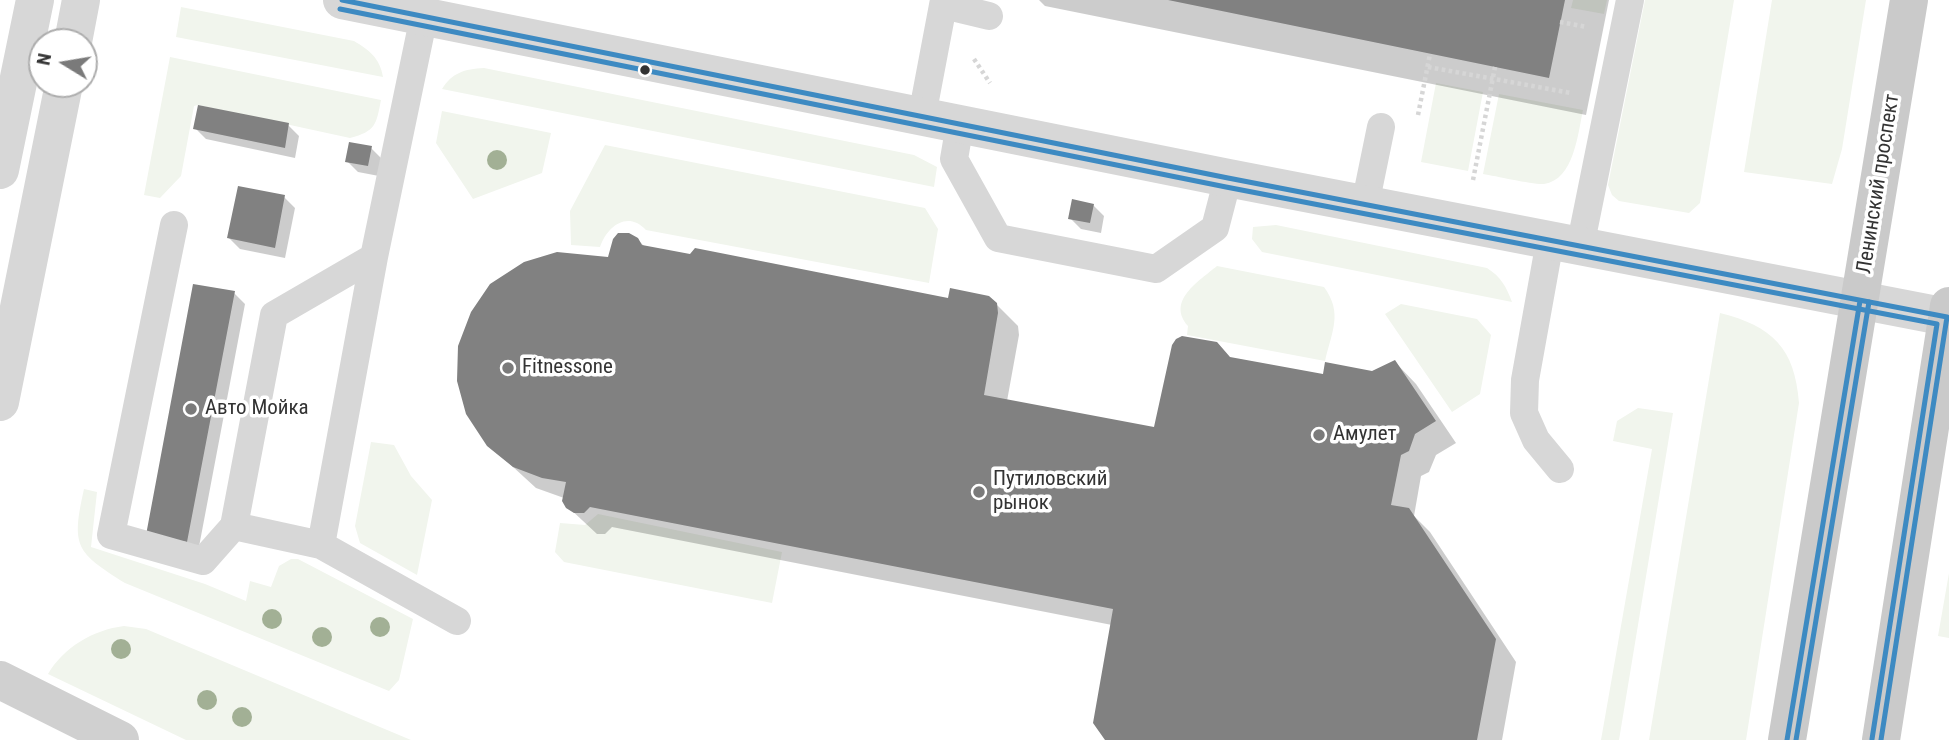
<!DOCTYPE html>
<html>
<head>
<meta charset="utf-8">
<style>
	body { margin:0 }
	#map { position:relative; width:1949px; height:740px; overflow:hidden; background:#fff; font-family:"Roboto Condensed",sans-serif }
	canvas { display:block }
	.north { position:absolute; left:28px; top:28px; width:70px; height:70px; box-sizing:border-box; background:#fff; border:2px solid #adadad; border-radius:50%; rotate:281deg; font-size:19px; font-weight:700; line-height:28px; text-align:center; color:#333 }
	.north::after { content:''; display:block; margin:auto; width:24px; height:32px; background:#7a7a7a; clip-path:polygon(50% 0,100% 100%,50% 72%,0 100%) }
</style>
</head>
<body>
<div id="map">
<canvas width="1949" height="740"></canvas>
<div class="north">N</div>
</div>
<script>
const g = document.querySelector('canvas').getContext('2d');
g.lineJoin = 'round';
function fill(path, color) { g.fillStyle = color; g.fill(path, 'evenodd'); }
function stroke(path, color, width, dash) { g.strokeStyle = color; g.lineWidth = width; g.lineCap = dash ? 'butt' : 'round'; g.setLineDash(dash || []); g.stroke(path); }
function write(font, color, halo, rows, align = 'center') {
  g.font = font + ' "Roboto Condensed",sans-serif'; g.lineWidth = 7; g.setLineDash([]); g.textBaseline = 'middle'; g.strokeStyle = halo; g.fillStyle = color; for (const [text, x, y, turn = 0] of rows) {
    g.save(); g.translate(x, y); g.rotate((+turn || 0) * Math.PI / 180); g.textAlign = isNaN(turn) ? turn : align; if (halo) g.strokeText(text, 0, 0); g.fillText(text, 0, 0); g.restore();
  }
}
const green = new Path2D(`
	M1573,0H1607L1604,14L1571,8Z
	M1645,0H1734L1700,203L1689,213L1619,201L1612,195L1608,185Z
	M1772,0H1866L1842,149L1832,184L1744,172Z
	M181,7L354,41C369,50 380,58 383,77L176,37Z
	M170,57L381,100C376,125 376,131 350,138L198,105L194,106L181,176L160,198L144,195Z
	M484,68L914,155L937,167L934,187L442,89C452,73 464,69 484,68Z
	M1436,83L1483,92L1468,171L1421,162Z
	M1499,94L1583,110C1578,133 1574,180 1544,184C1534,185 1496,176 1483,174Z
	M442,111L551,133L542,173L473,199L436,143Z
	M605,145L925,208L938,229L929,283L646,230C627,210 607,227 600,247L571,245L570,211Z
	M1276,225L1487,268C1501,277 1506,286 1512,302L1262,252L1252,239L1253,227Z
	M1217,266L1324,287C1343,313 1332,331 1325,361L1187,335L1188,326C1166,301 1199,281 1217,266Z
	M1401,304L1477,319L1491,335L1480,394L1452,412L1385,314Z
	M1720,313C1772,326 1795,348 1799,403L1746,740H1649Z
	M1638,408L1673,413L1619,740H1601L1652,449L1613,441L1617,421Z
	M371,442L394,445L411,476L432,500L417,575L360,543L355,526Z
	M84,489L97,492L91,547L205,584L246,601L250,581L271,587L279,566L291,559H298L413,619L399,680L389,691L125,583C76,552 71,547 84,489Z
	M598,514L782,552L772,603L564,562L555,552L560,523L585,525Z
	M1949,573V638L1938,636Z
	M124,626L146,629L411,740H186L48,674C64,647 93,630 124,626Z`);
const shadow = new Path2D(`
	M1039,0H1609L1586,115L1045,6Z
	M288,125L299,136L295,158L206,139L195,128Z
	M371,148L382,159L379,176L358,172L347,161Z
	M284,197L295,208L285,258L240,249L229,238Z
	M1093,205L1104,216L1101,233L1081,229L1070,218Z
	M637,239L645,247L950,300L996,304L1018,326L1019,335L1007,401L1156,429L1231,359L1324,377L1372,373L1395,362L1416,384L1456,443L1436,455L1429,472L1421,476L1414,516L1430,532L1516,662L1502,740H1107L1112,625L612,527L605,534H597L568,507L564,498L536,488L488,444L610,259Z
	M234,293L245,304L198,552L159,545Z`);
const building = new Path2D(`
	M1168,0H1565L1549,78Z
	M198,105L289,123L285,148L193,129Z
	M349,142L372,146L368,166L345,162Z
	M238,186L285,195L275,248L227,238Z
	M1072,199L1094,204L1090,223L1068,219Z
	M618,233H629L638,238L642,245L690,254L695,248L948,298L950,288L989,296L997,303L998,313L984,395L1154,427L1172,345L1176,339L1182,336L1217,342L1230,357L1323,374L1325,362L1372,371L1395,360L1436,421L1415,434L1409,451L1401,455L1391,505L1409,508L1496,639L1477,740H1105L1093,723L1113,609L590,507L584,513H574L566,508L562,501L566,482L542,478L513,467L487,446L466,414L457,381L458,346L471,312L490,284L524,262L557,252L608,257L613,239Z
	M193,284L235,291L187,542L146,535Z`);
const path = new Path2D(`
	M1560,22L1587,27
	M974,59L990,83
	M1428,67L1571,93
	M1418,115L1430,54
	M1473,180L1495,67`);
const lane = new Path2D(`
	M943,5L989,16
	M922,116L944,0
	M960,124L954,159L998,238L1156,269L1215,228L1228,178
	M1365,205L1381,127
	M174,225L111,535L203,561L234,526L274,315L374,257L424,16
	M1550,241L1525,380L1524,413L1536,440L1560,469
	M1580,247L1630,0
	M374,257L321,545L457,621
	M234,526L321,545`);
const street = new Path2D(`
	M342,0L1228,178L1947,317
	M73,42L81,0
	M0,170L35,0
	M0,402L64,84`);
const secondary = new Path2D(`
	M0,680L120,740`);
const primary = new Path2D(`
	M1787,740L1909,0
	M1881,740L1949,306`);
const bus1 = new Path2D(`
	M342,0L1228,178L1947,317L1881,740
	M1787,740L1860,301`);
const bus2 = new Path2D(`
	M340,9L1226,187L1937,324L1872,739
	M1796,740L1869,302`);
const trees = [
	[497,160],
	[272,619],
	[380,627],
	[322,637],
	[121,649],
	[207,700],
	[242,717]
];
const markers = [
	[645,70,6,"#333"],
	[508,368,7,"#7a7a7a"],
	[191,409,7,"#7a7a7a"],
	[1319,435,7,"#7a7a7a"],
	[979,492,7,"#7a7a7a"]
];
const streetNames = [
	["Ленинский проспект",1879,184,-81]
];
const poiNames = [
	["Fitnessone",522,368],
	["Авто Мойка",205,409],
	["Амулет",1333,435],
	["Путиловский",993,480],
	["рынок",993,504]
];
fill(green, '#f1f5ed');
fill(shadow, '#0003');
fill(building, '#818181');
stroke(path, '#d6d6d6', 4.5, [3.5, 3.5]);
stroke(lane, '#d7d7d7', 28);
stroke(street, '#d7d7d7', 38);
stroke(secondary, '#d0d0d0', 38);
stroke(primary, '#cacaca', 38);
stroke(bus1, '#3d8ac2', 5);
stroke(bus2, '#3d8ac2', 5);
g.fillStyle = '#a2b095';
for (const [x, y] of trees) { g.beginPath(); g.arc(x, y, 10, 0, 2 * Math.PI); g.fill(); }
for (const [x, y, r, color] of markers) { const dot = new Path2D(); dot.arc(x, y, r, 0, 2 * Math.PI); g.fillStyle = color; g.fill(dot); stroke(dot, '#fff', 2.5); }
write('21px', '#333', '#fff', streetNames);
write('21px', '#333', '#fff', poiNames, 'left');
</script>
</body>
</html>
